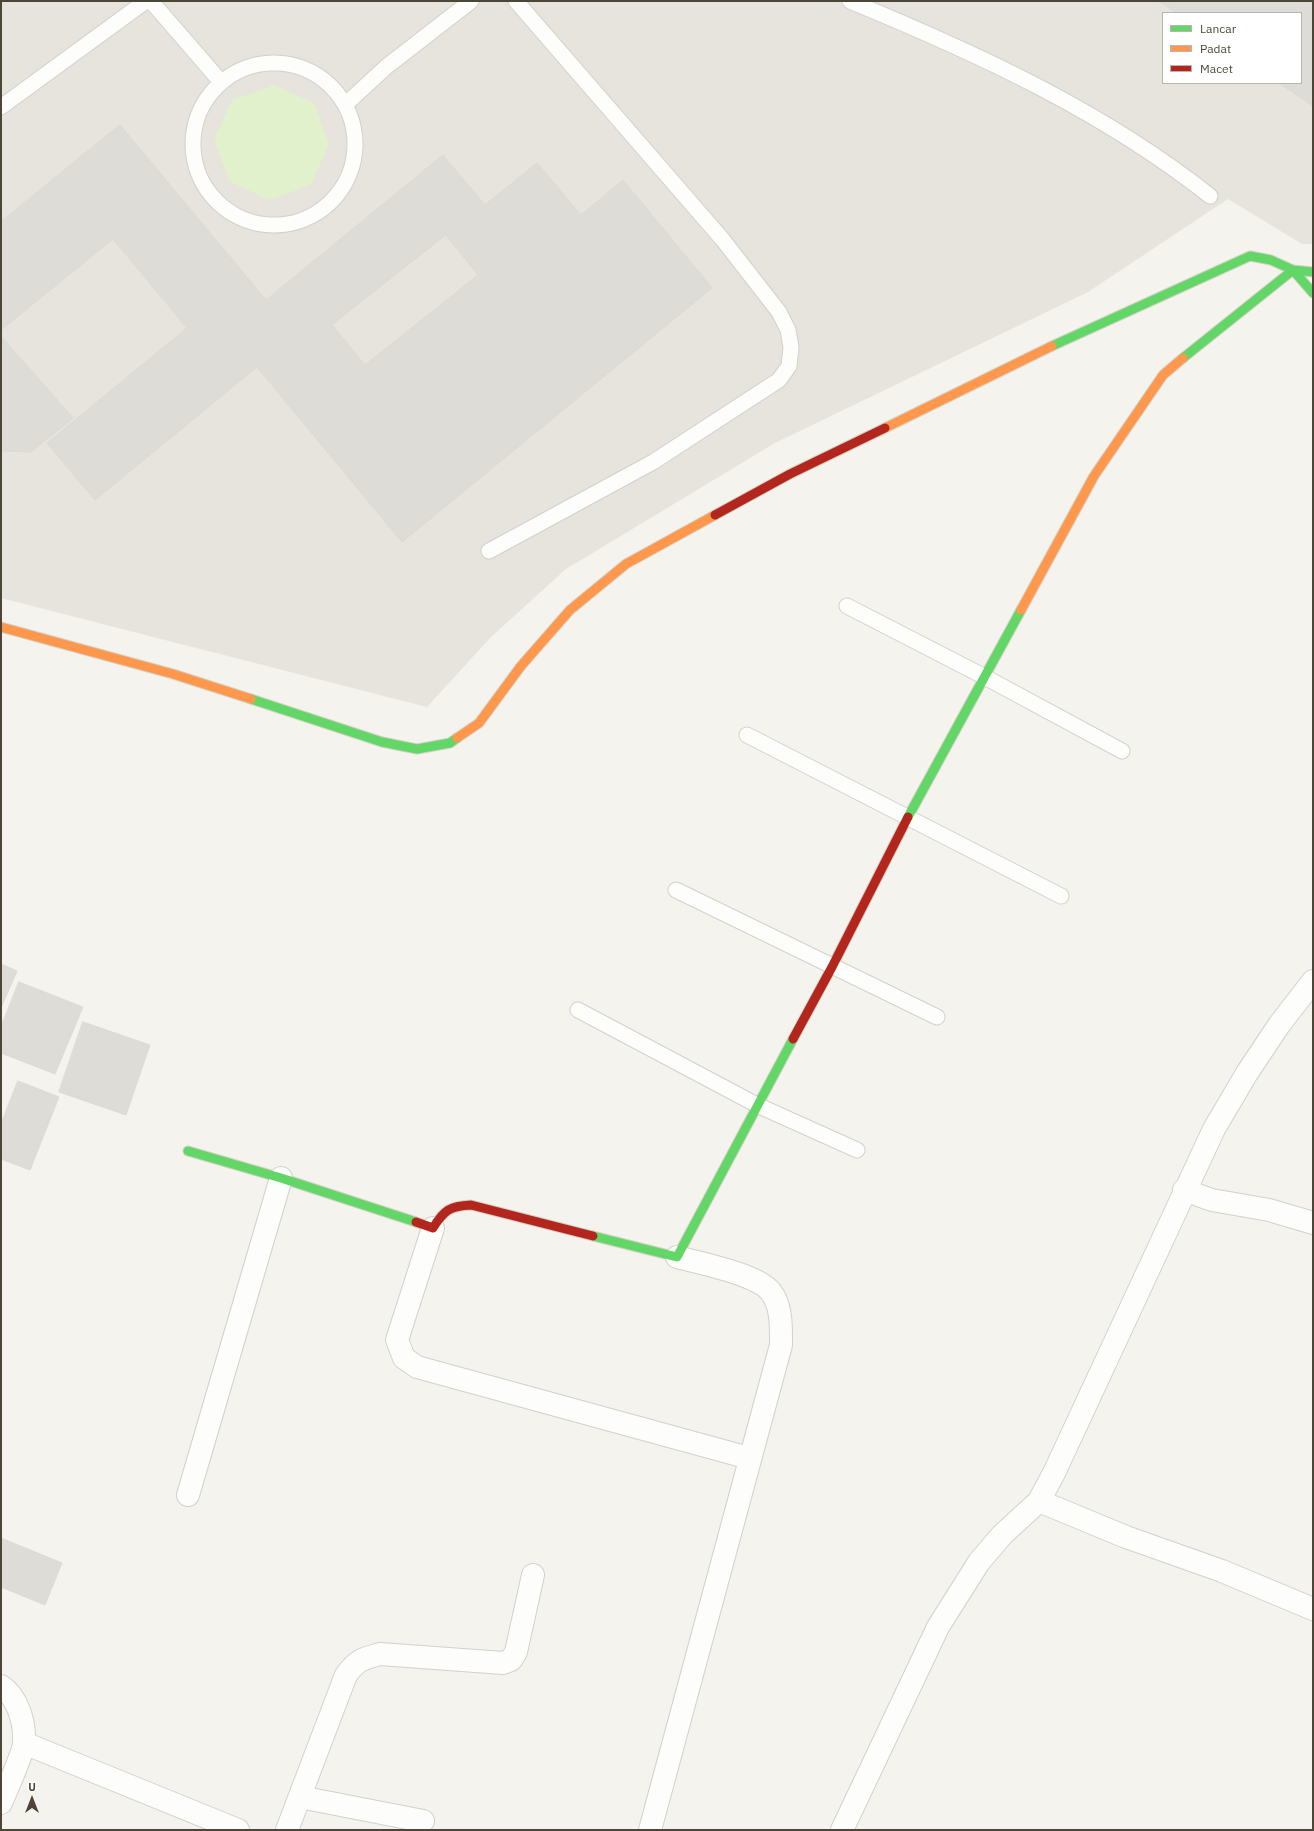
<!DOCTYPE html>
<html>
<head>
<meta charset="utf-8">
<style>
	body { margin:0 }
	#map { position:relative; width:1314px; height:1831px; overflow:hidden; background:#f4f3ee; font-family:"IBM Plex Sans",sans-serif }
	canvas { display:block }
	.frame { position:absolute; inset:0; border:2px solid #4d4637; pointer-events:none }
	.legend { position:absolute; left:1162px; top:12px; width:140px; height:72px; box-sizing:border-box; background:#fff; border:1px solid #b8b5af; margin:0; padding:5px 7px; list-style:none; font-size:12px; color:#4d4637 }
	.legend li { display:flex; align-items:center; gap:8px; height:20px }
	.legend b { width:20px; border:1px solid #b8b5af }
	.north { position:absolute; left:12px; top:1779px; width:40px; height:40px; -webkit-text-stroke:3px #fff; paint-order:stroke; rotate:0deg; font-size:11px; font-weight:700; line-height:16px; text-align:center; color:#4d4637 }
	.north::after { content:''; display:block; margin:auto; width:14px; height:18px; background:#4d4637; clip-path:polygon(50% 0,100% 100%,50% 72%,0 100%) }
</style>
</head>
<body>
<div id="map">
<canvas width="1314" height="1831"></canvas>
<div class="frame"></div>
<ul class="legend">
<li><b style="height:5px;background:#63d668"></b>Lancar</li>
<li><b style="height:5px;background:#ff974d"></b>Padat</li>
<li><b style="height:5px;background:#b3261e"></b>Macet</li>
</ul>
<div class="north">U</div>
</div>
<script>
const g = document.querySelector('canvas').getContext('2d');
g.lineJoin = 'round';
function fill(path, color) { g.fillStyle = color; g.fill(path, 'evenodd'); }
function stroke(path, color, width, dash) { g.strokeStyle = color; g.lineWidth = width; g.lineCap = dash ? 'butt' : 'round'; g.setLineDash(dash || []); g.stroke(path); }
const industrial = new Path2D(`
	M1,1H1313V244H1302L1228,199L1088,292L775,443L566,569L491,637L427,707L1,598ZM1163,13H1301V83H1163Z`);
const green = new Path2D(`
	M274,85L314,103L329,144L311,185L269,200L229,181L214,139L232,100Z`);
const building = new Path2D(`
	M1159,1H1313V106L1279,83H1301V13H1177Z
	M120,125L266,300L443,155L485,205L537,163L581,215L623,180L712,288L402,542L257,367L95,500L47,443L187,328L113,239L1,330V222ZM446,235L478,275L365,365L332,325Z
	M1,336L73,418L31,452L1,451Z
	M1,964L17,971L1,1008Z
	M19,982L83,1007L55,1074L1,1053V1027Z
	M83,1022L150,1045L126,1115L59,1092Z
	M18,1081L59,1097L30,1170L1,1159V1124Z
	M1,1538L62,1563L45,1605L1,1587Z`);
const lane = new Path2D(`
	M151,1L221,82
	M850,1C976,53 1103,111 1210,196
	M193 144a81 81 0 1 1 162 0a81 81 0 1 1-162 0Z
	M346,104L386,67L471,1
	M1,107L146,1
	M489,551L653,462L779,380L789,366L791,347L788,330L779,312L723,240L516,1
	M847,606L983,676L1122,751
	M747,735L1061,896
	M676,890L937,1017
	M578,1010L757,1105L857,1150`);
const street = new Path2D(`
	M1184,1190L1212,1200L1269,1210L1313,1223
	M433,1228L397,1340L404,1358L417,1367L749,1458
	M188,1495L281,1178
	M1039,1501L1126,1537L1222,1571L1313,1609
	M1,1686C18,1697 25,1723 24,1742C24,1752 6,1791 1,1803
	M24,1743L238,1830
	M300,1797L423,1821
	M287,1830L346,1675C357,1660 362,1659 380,1654L503,1663L511,1660L516,1652L533,1575
	M650,1830L781,1345C781,1328 782,1306 771,1292C757,1274 699,1263 677,1257
	M842,1830L938,1627L979,1562L1002,1535L1039,1501L1054,1473L1214,1129L1247,1073L1279,1025L1313,981`);
const fast = new Path2D(`
	M1052,346L1250,256L1271,260L1293,270L1313,293
	M1183,358L1293,270L1313,272
	M251,699L382,742L417,749L450,743L457,738
	M908,817L1021,610
	M188,1151L281,1178L416,1222
	M593,1236L677,1257L793,1039`);
const slow = new Path2D(`
	M885,428L1052,346
	M1021,610L1094,476L1163,375L1183,358
	M1,627L173,674L251,699
	M457,738L479,723L521,666L570,610L626,564L715,515`);
const jam = new Path2D(`
	M715,515L790,474L885,428
	M793,1039L832,967L908,817
	M416,1222L433,1228C444,1210 450,1206 471,1205L593,1236`);
fill(industrial, '#e7e3dd');
fill(green, '#e0f1cc');
fill(building, '#dedcd6');
stroke(building, '#dddad3', 1);
stroke(lane, '#d2d1cb', 17);
stroke(street, '#d2d1cb', 24);
stroke(fast, '#d4d1c4', 11);
stroke(slow, '#d4d1c4', 11);
stroke(jam, '#d4d1c4', 11);
stroke(lane, '#fdfdfc', 15);
stroke(street, '#fdfdfc', 22);
stroke(fast, '#63d668', 9);
stroke(slow, '#ff974d', 9);
stroke(jam, '#b3261e', 9);
</script>
</body>
</html>
